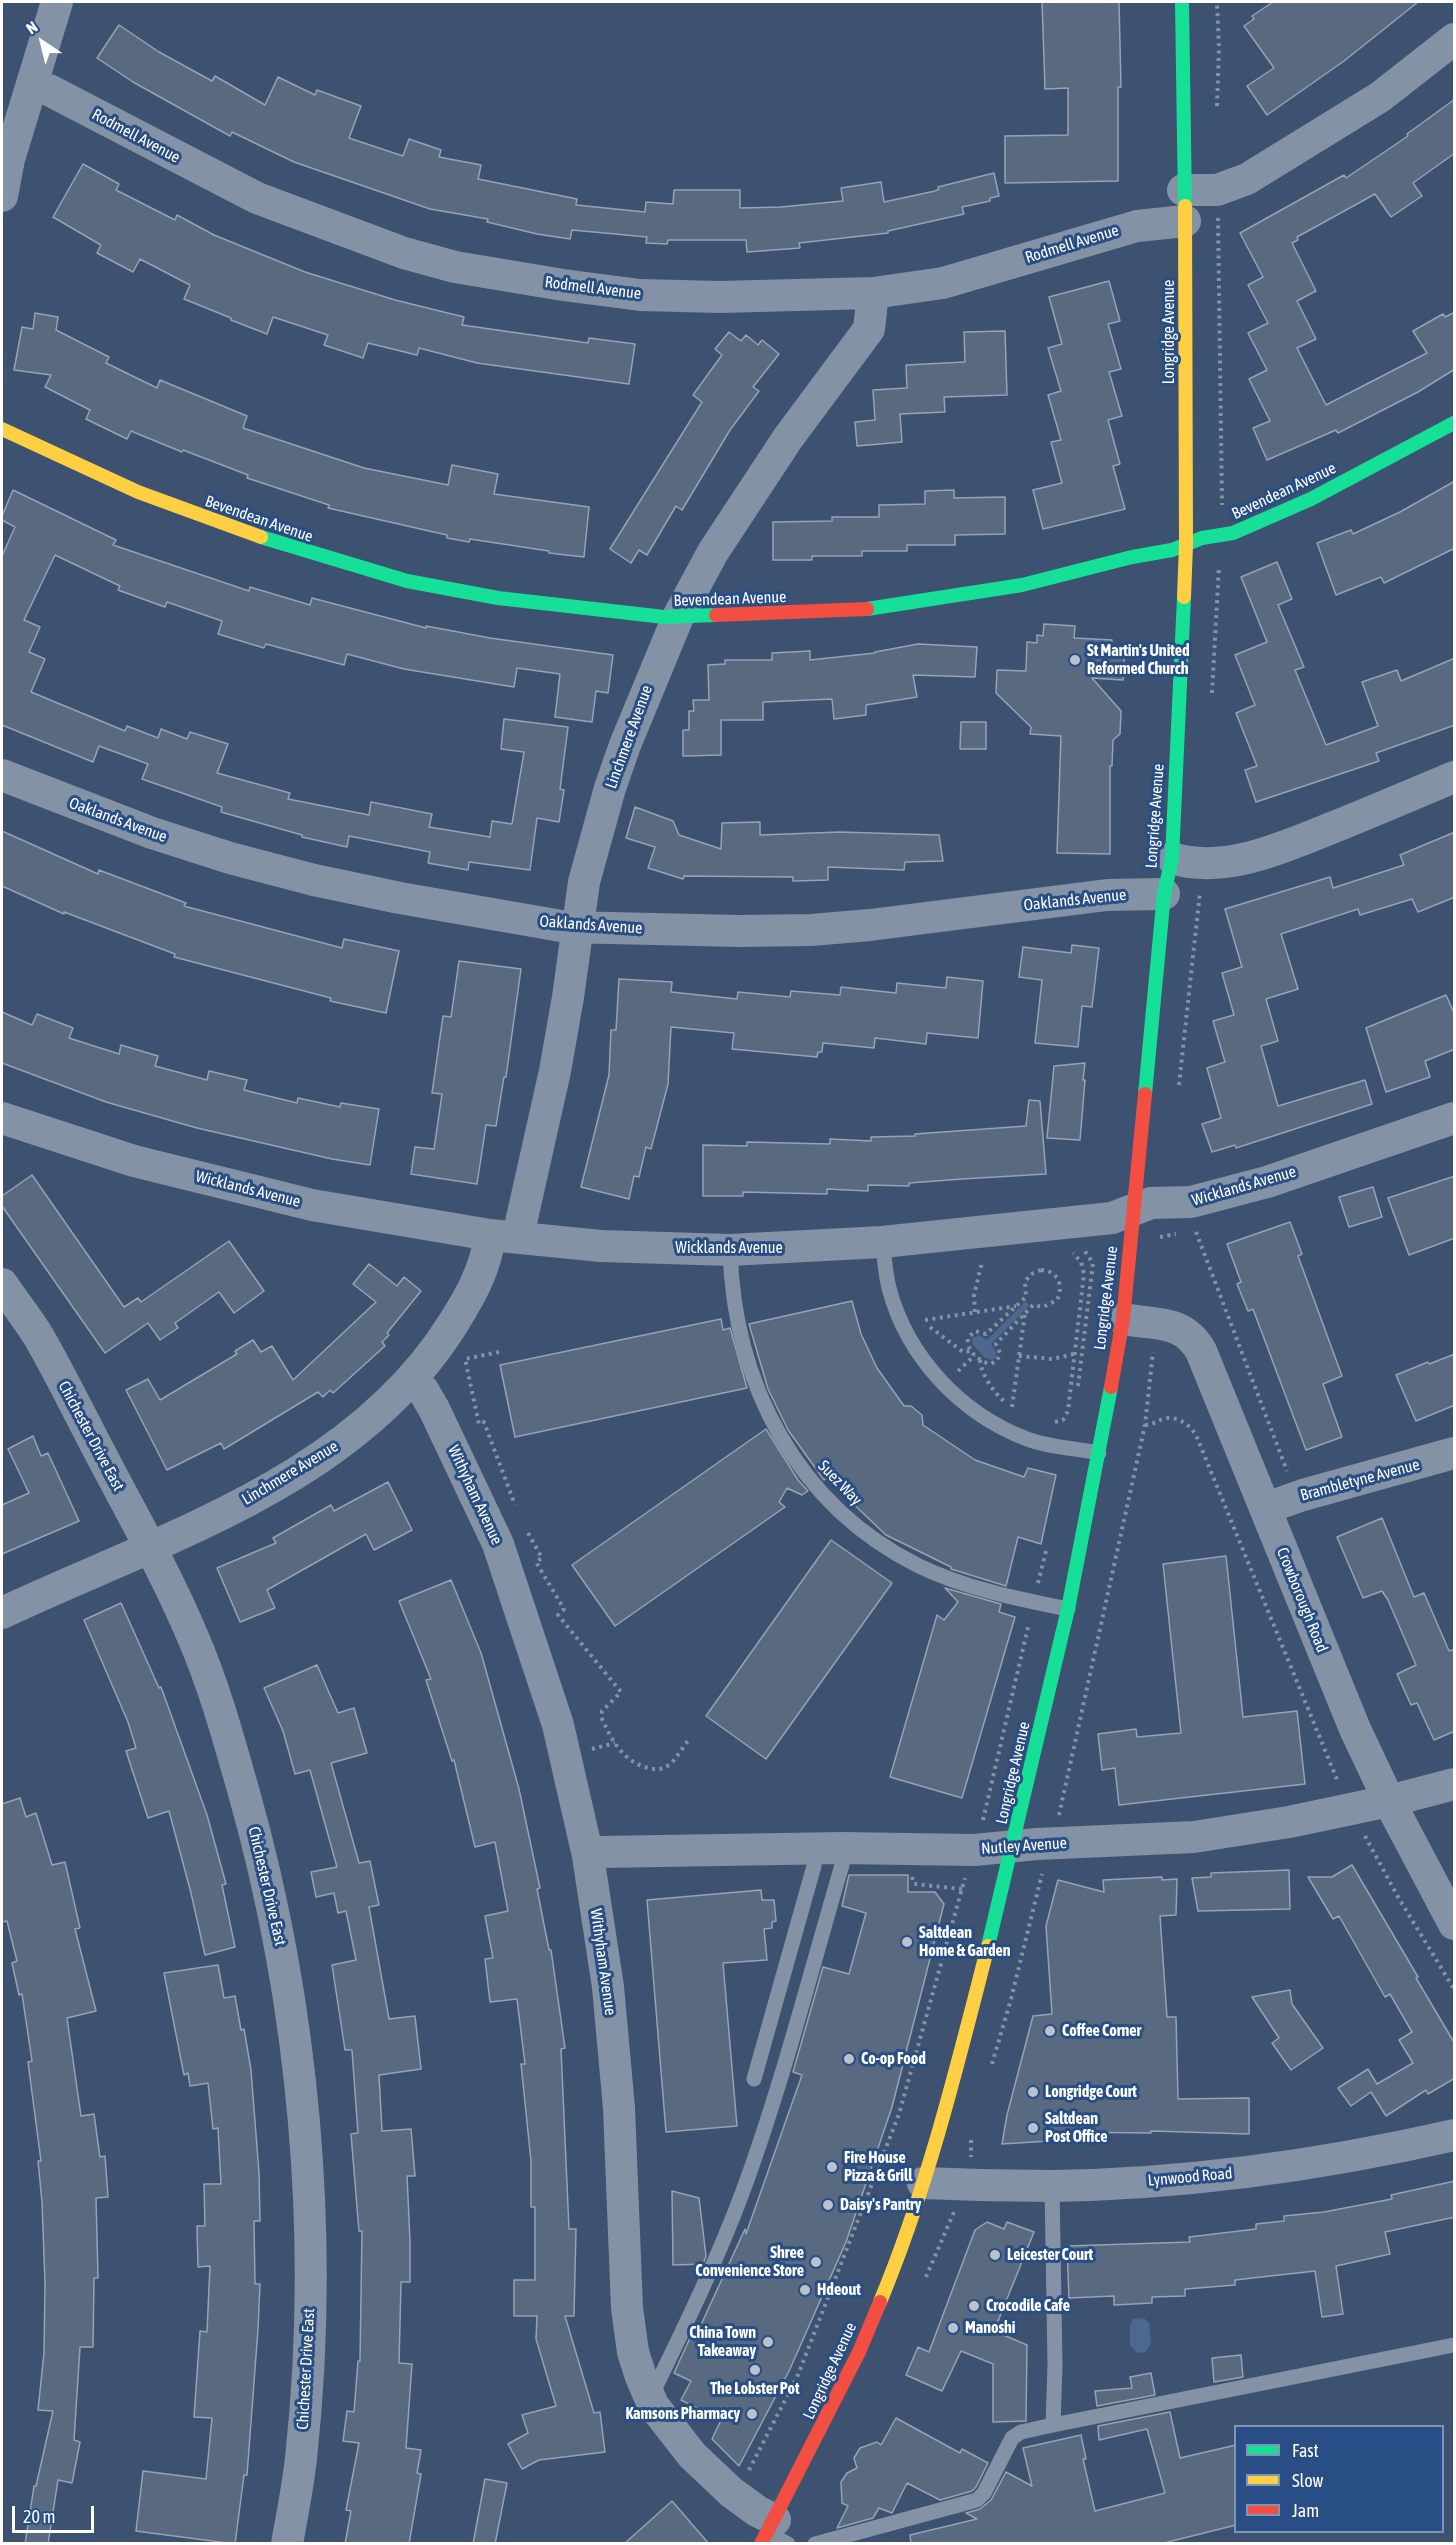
<!DOCTYPE html>
<html>
<head>
<meta charset="utf-8">
<style>
	body { margin:0 }
	#map { position:relative; width:1456px; height:2545px; overflow:hidden; background:#3d5270; font-family:"Asap Condensed",sans-serif }
	canvas { display:block }
	.frame { position:absolute; inset:0; border:3px solid #fff; pointer-events:none }
	.legend { position:absolute; left:1234px; top:2425px; width:210px; height:108px; box-sizing:border-box; background:#284e85; border:2px solid #7e95b6; margin:0; padding:8px 10px; list-style:none; font-size:18px; color:#fff }
	.legend li { display:flex; align-items:center; gap:12px; height:30px }
	.legend b { width:30px; border:2px solid #7e95b6 }
	.north { position:absolute; left:12px; top:12px; width:60px; height:60px; -webkit-text-stroke:4px #284e85; paint-order:stroke; rotate:325deg; font-size:16px; font-weight:700; line-height:24px; text-align:center; color:#fff }
	.north::after { content:''; display:block; margin:auto; width:21px; height:27px; background:#fff; clip-path:polygon(50% 0,100% 100%,50% 72%,0 100%) }
	.scale { position:absolute; left:12px; top:2506px; width:82px; height:27px; box-sizing:border-box; border:3px solid #fff; border-top:0; padding-left:8px; font-size:18px; line-height:21px; white-space:nowrap; color:#fff; -webkit-text-stroke:4px #284e85; paint-order:stroke }
</style>
</head>
<body>
<div id="map">
<canvas width="1456" height="2545"></canvas>
<div class="frame"></div>
<ul class="legend">
<li><b style="height:8px;background:#16e098"></b>Fast</li>
<li><b style="height:8px;background:#ffcf43"></b>Slow</li>
<li><b style="height:8px;background:#f24e42"></b>Jam</li>
</ul>
<div class="north">N</div>
<div class="scale">20 m</div>
</div>
<script>
const g = document.querySelector('canvas').getContext('2d');
g.lineJoin = 'round';
function fill(path, color) { g.fillStyle = color; g.fill(path, 'evenodd'); }
function stroke(path, color, width, dash) { g.strokeStyle = color; g.lineWidth = width; g.lineCap = dash ? 'butt' : 'round'; g.setLineDash(dash || []); g.stroke(path); }
function write(font, color, halo, rows, align = 'center') {
  g.font = font + ' "Asap Condensed",sans-serif'; g.lineWidth = 6; g.setLineDash([]); g.textBaseline = 'middle'; g.strokeStyle = halo; g.fillStyle = color; for (const [text, x, y, turn = 0] of rows) {
    g.save(); g.translate(x, y); g.rotate((+turn || 0) * Math.PI / 180); g.textAlign = isNaN(turn) ? turn : align; if (halo) g.strokeText(text, 0, 0); g.fillText(text, 0, 0); g.restore();
  }
}
const water = new Path2D(`
	M1026,1301L1029,1306L991,1344L996,1352V1357L992,1360L985,1358L973,1345L972,1338L979,1335L987,1340Z
	M1144,2318L1149,2323L1151,2344L1146,2352L1137,2353L1130,2345V2325L1133,2319Z`);
const building = new Path2D(`
	M1042,2H1119L1121,87H1118V181L1005,183V136L1068,135V88L1045,89Z
	M1273,2H1418L1344,61L1267,115L1247,86L1274,68L1244,26L1254,19L1252,16Z
	M119,25L159,52L212,81L215,76L265,105L278,77L315,95L317,90L361,106L349,138L403,156L409,139L441,150L439,157L481,165L478,179L577,199L576,205L645,212L646,202L673,204L674,190H740V208L781,207L843,201L841,188L881,182L884,202L935,191L939,189L938,187L994,173L999,196L990,198V201L962,207L964,214L888,231V233L799,243L800,248L747,252L746,240H668L667,244L646,243L647,237L572,230L570,239L537,234L487,222L488,219L430,209L294,162L232,132L230,136L133,82L97,58Z
	M1455,99V153L1413,183L1422,196L1391,217L1375,194L1297,237L1298,240L1292,243L1316,291L1297,301L1316,339L1297,348L1326,405L1427,353L1413,331L1443,314L1445,317L1455,312V369L1418,392L1338,433L1336,430L1267,460L1253,428L1270,421L1249,379L1267,370L1248,333L1268,323L1248,285L1263,277L1240,233L1344,175L1346,178L1408,136L1407,134Z
	M83,164L119,184L116,190L175,220L177,215L214,235L305,272L395,300L464,317L462,325L588,343L589,338L635,344L629,384L477,363L419,348L417,355L368,343L363,358L324,345L328,335L273,317L267,334L231,320V318L184,299L190,285L140,259L133,272L97,253L101,245L53,217Z
	M1109,281L1120,321L1108,324L1121,369L1109,372L1122,416L1108,420L1120,464L1113,466L1125,509L1043,529L1033,490L1062,483L1051,442L1061,440L1048,395L1061,391L1048,348L1062,344L1049,297Z
	M35,313L58,317L56,330L109,357L106,363L157,388L160,380L247,416L243,428L364,468L448,485L452,465L498,474L494,494L589,507L584,557L549,553V551L470,539L469,542L447,538V535L328,508L329,505L247,478L248,475L183,450L182,452L131,431L127,439L86,419L90,410L45,387L51,375L14,370L22,327L33,329Z
	M1005,331L1007,395L944,397L945,412L900,414L902,442L857,446L855,422L875,420L873,390L907,388L906,365L965,362L964,332Z
	M729,332L741,341L746,335L758,345L762,340L779,354L753,387L759,391L730,430L682,510L676,506L647,555L639,550L631,563L610,549L702,402L693,395L722,355L715,349Z
	M1455,481V548L1384,583L1381,577L1336,595L1317,543L1351,530L1353,534L1400,512Z
	M13,490L116,540L113,545L249,591L250,587L310,605L312,598L426,628V626L490,638L613,655L608,693L596,691L592,722L555,717L560,674L517,668L514,687L404,669L347,654L344,665L266,644L264,648L218,634L222,621L167,602L165,607L118,590L120,586L55,555L24,620L40,627L29,652L45,659L31,692L125,731L127,726L158,738L161,729L187,739L190,732L228,744L217,773L290,793L288,799L369,815L371,802L432,814L429,827L490,837L492,821L512,824L524,752L501,749L504,719L568,727L560,789L564,790L559,822L537,818L530,870L469,862L468,870L428,863L430,852L349,836L347,847L302,837V835L221,812L222,807L142,779L148,764L99,746L93,762L2,725V556L15,527L2,520V516Z
	M954,490V498L1005,497V534L955,535V545H907V551H862V556H812V560H773V522L832,521V517H879V505L925,504V491Z
	M1277,562L1292,599L1278,605L1304,667L1295,670L1326,745L1378,726L1362,682L1397,670L1401,681L1455,658V725L1376,753L1379,761L1256,802L1245,770L1257,766L1236,713L1255,705L1235,655L1267,642L1241,577Z
	M1044,624L1075,626L1074,638L1112,640L1111,647L1125,648L1123,680L1092,678L1121,711L1120,734L1113,740L1112,766H1110V854L1057,853L1061,736L1030,734L1031,727L996,693L997,670L1026,671L1027,642L1037,643V635L1043,636Z
	M918,644L977,647L975,677L913,675L917,697L866,705V715L834,719L832,699L763,702V720H721V755L683,756V730H689V711H694L693,700H709L708,665L725,664V660H772V653L810,651V660L875,653V652Z
	M961,722H986V749H960Z
	M635,807L673,821L679,835L721,849L722,823L760,822V835L839,832L939,835L943,861L905,862L904,870L828,867V880L793,881V877L684,876L683,879L648,868L655,847L626,838Z
	M2,831L98,874L99,870L186,903L184,906L342,948L344,939L399,951L386,1013L330,1001L331,998L174,957L175,954L64,912V914L2,886Z
	M1455,832V897L1418,912L1412,899L1360,915L1358,909L1281,934L1298,989L1266,999L1278,1041L1261,1046L1278,1106L1365,1080L1372,1104L1236,1148L1235,1145L1212,1152L1202,1124L1221,1118L1207,1068L1225,1062L1213,1021L1234,1015L1222,973L1242,967L1225,909L1330,877L1333,888L1404,865L1400,855Z
	M1072,945L1099,948L1092,1007L1082,1006L1078,1047L1035,1043L1042,980L1019,977L1023,947L1071,953Z
	M459,961L521,969L506,1077H504L496,1126L486,1125L477,1184L411,1174L415,1147L434,1149L442,1094L432,1093L443,1016L451,1017Z
	M947,977L983,981L978,1038L927,1033L926,1044L875,1038L874,1048L823,1043L822,1052H818L817,1057L732,1049L734,1033L671,1027L668,1084L651,1149L646,1147L639,1177L634,1176L629,1199L581,1187L609,1075L611,1030H616L619,979L672,982L671,992L737,999L738,992L790,997L791,991L840,995L841,987L896,993L897,983L946,988Z
	M1446,995L1455,1015V1049L1425,1061L1430,1077L1386,1092L1366,1028Z
	M2,1012L32,1025L37,1014L73,1028L69,1038L119,1054L121,1045L158,1056L155,1066L207,1080L209,1071L247,1080L244,1090L297,1103L298,1098L340,1107L341,1103L379,1109L370,1165L332,1159L197,1128L106,1102L2,1063Z
	M1085,1063L1083,1080H1085L1080,1140L1047,1138L1054,1066Z
	M1029,1100L1040,1101L1046,1174L962,1179L909,1183V1186L868,1185V1191L827,1189V1194L743,1192V1196H703V1145L747,1146V1142L830,1144V1139L871,1141V1137L915,1136V1134L1026,1126Z
	M32,1175L124,1307L138,1298L141,1302L229,1241L264,1291L234,1313L219,1292L175,1323L178,1328L160,1340L148,1323L105,1353L2,1206V1196Z
	M1455,1176V1238L1409,1255L1388,1198Z
	M1373,1187L1382,1217L1349,1227L1339,1197Z
	M1290,1222L1302,1254L1298,1256L1342,1376L1323,1384L1342,1437L1306,1450L1253,1309L1248,1311L1237,1284L1241,1282L1227,1244Z
	M369,1264L397,1286L404,1277L421,1291L387,1333L389,1335L382,1342L385,1346L333,1393L330,1390L323,1397L318,1392L224,1449L221,1443L167,1470L126,1390L148,1379L160,1400L237,1354L235,1351L253,1340L261,1352L272,1346L293,1380L376,1302L353,1284Z
	M852,1301L861,1334L877,1368L904,1406H911L922,1415L923,1425L975,1460L1024,1477L1028,1468L1056,1475L1041,1544L1018,1537L1006,1586L951,1569V1567L886,1535L826,1478L824,1480L788,1430L768,1389L749,1324Z
	M721,1319L723,1330L730,1328L747,1388L515,1437L500,1365Z
	M1455,1354V1405L1416,1421L1396,1375L1428,1362L1429,1364Z
	M766,1429L798,1480L808,1491L802,1495L787,1488L779,1502L785,1507L615,1626L572,1565Z
	M33,1436L41,1456L48,1453L79,1521L2,1554V1505L29,1493L8,1449Z
	M388,1482L412,1530L374,1550L366,1534L267,1590L275,1608L240,1622L217,1568L276,1543L273,1538L331,1505L334,1511Z
	M1382,1518L1414,1597L1424,1593L1449,1651L1455,1649V1731L1434,1740L1417,1703L1411,1705L1397,1674L1416,1665L1388,1600L1382,1591L1363,1598L1337,1537Z
	M831,1540L892,1583L766,1759L706,1716Z
	M1226,1556L1243,1717L1297,1711L1305,1784L1119,1805L1115,1768L1102,1770L1098,1734L1136,1729L1137,1737L1181,1733L1163,1564Z
	M451,1580L481,1653L519,1789L540,1888L537,1889L549,1950H551L565,2048L561,2049L569,2229H576L574,2316H565L594,2413L600,2412L605,2452L539,2460L522,2469L508,2444L528,2433L522,2415L556,2406L536,2339L537,2316H514V2280H535V2207H531V2161L521,2064H525L517,1999L490,2002L485,1959L493,1958L485,1916L508,1911L495,1842L475,1847L454,1760L452,1761L426,1680L431,1679L399,1601Z
	M945,1588L1001,1604L999,1612L1015,1617L962,1798L890,1777L937,1615L944,1620L958,1602Z
	M121,1603L159,1688L161,1687L207,1815L226,1884L222,1885L235,1947L205,1955L191,1893L169,1811L148,1818L126,1751L136,1748L128,1722L84,1620Z
	M317,1665L338,1713L354,1708L367,1753L331,1763L359,1863L370,1861L379,1905L369,1907L389,2019L415,2016L421,2069L379,2075L382,2131L411,2129L415,2176H407L410,2241V2282H401L399,2363L412,2364L406,2448L421,2450L417,2473L421,2474L409,2544H345L351,2511L346,2510L359,2443L343,2441L347,2411L354,2412L358,2361H360L362,2231H359L351,2134L358,2133L352,2050H345L332,1965L356,1960L346,1911L338,1913L334,1893L316,1897L311,1872L337,1867L310,1770L295,1774L283,1731L264,1688Z
	M20,1798L26,1817L36,1813L52,1865L65,1862L80,1928L75,1929L96,2011L67,2018L81,2116L94,2114L100,2157L105,2156L108,2197L96,2198L98,2278H94L93,2347H80L74,2440L80,2442L72,2483L58,2480L48,2544H25L34,2486H36L53,2411L38,2410L44,2353L45,2283L42,2202L38,2161H41L28,2062L32,2061L22,1994L19,1995L12,1963L17,1961L7,1921L2,1922V1804Z
	M1352,1865L1418,1977L1416,1978L1455,2044V2078L1428,2094L1426,2090L1386,2116L1371,2092L1351,2106L1338,2088L1368,2069L1377,2084L1413,2063L1399,2040L1412,2032L1390,1994L1385,1997L1339,1916L1333,1919L1308,1877H1332Z
	M1289,1870L1290,1909L1198,1911L1192,1878L1211,1877V1873Z
	M849,1875H908V1892H935L944,1904L892,2107L846,2242L790,2369L739,2466L712,2439L721,2420L681,2400L691,2381L674,2373L696,2325L700,2327L745,2229L746,2234L802,2075L793,2072L823,1967L849,1974L866,1913L842,1906Z
	M1162,1877V1880L1177,1879L1176,1915L1160,1916L1167,2017H1176L1178,2099L1249,2098V2134L1151,2131V2133L1064,2132V2140L1002,2144L1007,2115L1033,2016L1052,2014L1046,1926L1058,1880L1104,1892L1103,1880Z
	M761,1890L762,1900H774L776,1921L772,1922V1928L764,1929L767,1960L723,1963L737,2126L666,2132L647,1900Z
	M218,1965L224,1998L235,1996L241,2030L244,2029L251,2070L259,2173L260,2221H254L255,2284H260L258,2329L247,2475H244L235,2544L136,2531L143,2471L206,2479L212,2418L194,2417L200,2331L207,2332L210,2266L198,2267L197,2226H205L204,2184H221L218,2128L213,2129L208,2083L190,2086L188,2073L184,2075L164,1973Z
	M1290,1990L1292,2004L1323,2048L1291,2070L1272,2043L1279,2038L1252,1997Z
	M1455,2181V2217L1385,2232L1390,2254L1336,2266L1343,2314L1322,2317L1315,2271L1235,2280V2285L1185,2289V2296L1152,2297V2303L1114,2305V2296L1069,2298L1067,2246L1190,2242L1189,2237L1256,2229V2224L1284,2221V2216L1324,2212L1392,2199L1391,2195Z
	M672,2191L699,2198L706,2256L703,2264L673,2265Z
	M987,2222L1004,2229L1007,2222L1034,2232L994,2331L1027,2345L1026,2421L993,2422V2364L961,2351L942,2391L906,2375L918,2347L929,2352L975,2230Z
	M1241,2355L1243,2377L1214,2382L1212,2358Z
	M1151,2373L1155,2395L1097,2406L1095,2391L1132,2388L1130,2377Z
	M1170,2412L1180,2458L1236,2445V2525L1160,2544H911L910,2535L977,2519L966,2513L980,2509L991,2500L1006,2472L1032,2486L1023,2448L1081,2435L1086,2459H1083L1095,2511L1165,2493L1147,2429L1099,2440L1098,2426Z
	M896,2418L960,2453L962,2449L988,2463L976,2487L972,2491L940,2500L907,2483L892,2513L879,2508L873,2518L837,2528L848,2506L842,2503L841,2482L847,2473L857,2468L854,2458L860,2448L877,2442L881,2445Z
	M485,2479L507,2483L495,2544H473Z
	M672,2501L709,2544H624Z`);
const path = new Path2D(`
	M1217,106L1219,48L1217,2
	M1218,218L1222,505
	M1212,693L1219,566
	M1179,1085L1200,892
	M1196,1232L1287,1471
	M1160,1237L1176,1234
	M1041,1270C1058,1271 1064,1285 1057,1300L1043,1307L1033,1305L996,1344L1000,1353L997,1361L990,1364C978,1361 966,1350 968,1338L975,1331L986,1334L1026,1297L1025,1282L1031,1274Z
	M975,1312L974,1295L982,1262
	M925,1320L1016,1306
	M930,1327L963,1352L971,1351
	M499,1352L465,1359L479,1424L484,1422L515,1505
	M1019,1356L1053,1359L1074,1354
	M980,1360C981,1374 994,1393 1005,1402
	M958,1371L975,1355
	M1078,1386L1093,1263L1084,1250
	M1012,1407L1025,1313
	M1055,1422L1063,1420L1068,1411L1084,1274L1081,1262L1073,1253
	M1145,1425C1153,1425 1156,1421 1163,1419C1177,1415 1189,1424 1196,1435L1338,1782
	M528,1533L542,1558L536,1562L564,1609L558,1615L621,1692L602,1711L601,1717C612,1740 622,1761 648,1768C656,1770 663,1770 670,1764C677,1758 682,1748 688,1741
	M1038,1583L1047,1547
	M592,1749L615,1743
	M1059,1815L1145,1425L1153,1352
	M983,1820L1029,1623
	M1365,1836L1398,1897L1454,1989
	M912,1877L914,1884L962,1889
	M992,2064L1011,1999L1042,1874
	M971,2140V2157
	M926,2277L954,2212
	M749,2470L798,2375L899,2114L965,1878`);
const lane = new Path2D(`
	M882,1242C885,1258 885,1273 889,1288C907,1357 961,1414 1027,1439C1051,1448 1075,1448 1099,1453
	M730,1250C734,1383 796,1505 919,1566C964,1588 1018,1599 1068,1609
	M754,2079L814,1866V1849
	M647,2393L656,2386C687,2322 718,2258 743,2191C782,2085 810,1974 842,1865V1848
	M1053,2425L1454,2345
	M768,2533L788,2544
	M815,2544L977,2500L984,2493L1012,2438L1021,2432L1053,2425L1055,2365L1052,2186`);
const street = new Path2D(`
	M32,86L49,90L257,198L404,253L455,267L563,285L640,295L720,297L873,293L943,283L1137,226L1185,221
	M1183,190H1217L1247,179L1380,97L1454,39
	M2,196L9,159L57,2
	M2,775L152,833L230,858L314,880L400,898L567,927L740,931L811,930L870,925L1107,895L1164,894
	M1172,858C1228,876 1292,843 1344,823C1381,808 1418,792 1454,777
	M2,1118L134,1161L312,1205L490,1235L601,1246L730,1250L882,1242L1112,1218L1151,1203L1191,1202L1267,1182L1454,1118
	M518,1236L555,1071L568,997L584,882L610,788L625,745L678,617L713,552L788,438L869,329L873,293
	M2,1284C14,1302 29,1320 40,1339C64,1381 85,1425 108,1468C137,1523 168,1578 192,1635C214,1685 229,1740 244,1793C304,2005 325,2238 301,2458C298,2487 292,2515 287,2544
	M1123,1319C1155,1325 1183,1319 1201,1351L1355,1729L1389,1801L1454,1924
	M412,1380L423,1390L434,1409L498,1544L558,1725L588,1856L608,1987L619,2108L627,2308L633,2352L641,2377L653,2405L692,2455L731,2492L757,2511L775,2520
	M1266,1508L1303,1495L1454,1453
	M2,1613C161,1538 356,1481 454,1322C471,1295 486,1268 490,1235
	M588,1856L600,1852L842,1848L974,1850L1037,1844L1194,1837L1289,1822L1389,1801L1454,1784
	M923,2183C965,2185 1007,2186 1050,2186C1186,2184 1322,2165 1454,2135`);
const fast = new Path2D(`
	M1182,2L1185,206
	M261,537L407,581L498,598L664,617L716,615
	M867,609L1022,585L1132,557L1172,550L1202,538L1233,533L1311,499L1454,423
	M1145,1094L1164,894L1172,858L1184,597
	M988,1946L1068,1609L1111,1387`);
const slow = new Path2D(`
	M2,429L138,492L261,537
	M1184,597L1186,545L1185,206
	M880,2302C928,2187 957,2066 988,1946`);
const jam = new Path2D(`
	M716,615L867,609
	M1111,1387L1123,1319L1145,1094
	M761,2544L859,2352L880,2302`);
const markers = [
	[1075,660,6,"#bbc2cd"],
	[907,1942,6,"#bbc2cd"],
	[1050,2031,6,"#bbc2cd"],
	[849,2059,6,"#bbc2cd"],
	[1033,2092,6,"#bbc2cd"],
	[1033,2128,6,"#bbc2cd"],
	[832,2167,6,"#bbc2cd"],
	[828,2205,6,"#bbc2cd"],
	[995,2255,6,"#bbc2cd"],
	[816,2262,6,"#bbc2cd"],
	[805,2290,6,"#bbc2cd"],
	[974,2306,6,"#bbc2cd"],
	[953,2328,6,"#bbc2cd"],
	[768,2342,6,"#bbc2cd"],
	[755,2370,6,"#bbc2cd"],
	[752,2414,6,"#bbc2cd"]
];
const streetNames = [
	["Rodmell Avenue",136,136,28],
	["Rodmell Avenue",1072,244,-17],
	["Rodmell Avenue",593,288,7],
	["Longridge Avenue",1169,332,-90],
	["Bevendean Avenue",1284,491,-25],
	["Bevendean Avenue",259,519,19],
	["Bevendean Avenue",730,599,-2],
	["Linchmere Avenue",629,737,-70],
	["Longridge Avenue",1155,816,-86],
	["Oaklands Avenue",118,820,20],
	["Oaklands Avenue",1075,900,-6],
	["Oaklands Avenue",591,925,4],
	["Wicklands Avenue",1244,1186,-16],
	["Wicklands Avenue",248,1189,14],
	["Wicklands Avenue",729,1248],
	["Longridge Avenue",1106,1298,-83],
	["Chichester Drive East",91,1436,62],
	["Linchmere Avenue",290,1473,-31],
	["Brambletyne Avenue",1360,1480,-15],
	["Suez Way",840,1483,46],
	["Withyham Avenue",475,1495,65],
	["Crowborough Road",1302,1600,68],
	["Longridge Avenue",1013,1773,-77],
	["Nutley Avenue",1024,1846,-4],
	["Chichester Drive East",267,1886,77],
	["Withyham Avenue",603,1962,82],
	["Lynwood Road",1190,2177,-5],
	["Chichester Drive East",306,2369,-87],
	["Longridge Avenue",830,2371,-65]
];
const poiNames = [
	["St Martin's United",1087,651],
	["Reformed Church",1087,669],
	["Saltdean",919,1933],
	["Home & Garden",919,1951],
	["Coffee Corner",1062,2031],
	["Co-op Food",861,2059],
	["Longridge Court",1045,2092],
	["Saltdean",1045,2119],
	["Post Office",1045,2137],
	["Fire House",844,2158],
	["Pizza & Grill",844,2176],
	["Daisy's Pantry",840,2205],
	["Shree",804,2253,"right"],
	["Convenience Store",804,2271,"right"],
	["Leicester Court",1007,2255],
	["Hdeout",817,2290],
	["Crocodile Cafe",986,2306],
	["Manoshi",965,2328],
	["China Town",756,2333,"right"],
	["Takeaway",756,2351,"right"],
	["The Lobster Pot",755,2389,"center"],
	["Kamsons Pharmacy",740,2414,"right"]
];
fill(water, '#4d678e');
fill(building, '#586980');
stroke(building, '#97a3b4', 1.5);
stroke(path, '#8492a6', 4, [3, 4.5]);
stroke(lane, '#8492a6', 15);
stroke(street, '#8492a6', 32);
stroke(fast, '#16e098', 14);
stroke(slow, '#ffcf43', 14);
stroke(jam, '#f24e42', 14);
for (const [x, y, r, color] of markers) { const dot = new Path2D(); dot.arc(x, y, r, 0, 2 * Math.PI); g.fillStyle = color; g.fill(dot); stroke(dot, '#284e85', 2); }
write('16px', '#fff', '#284e85', streetNames);
write('bold 16px', '#fff', '#284e85', poiNames, 'left');
</script>
</body>
</html>
